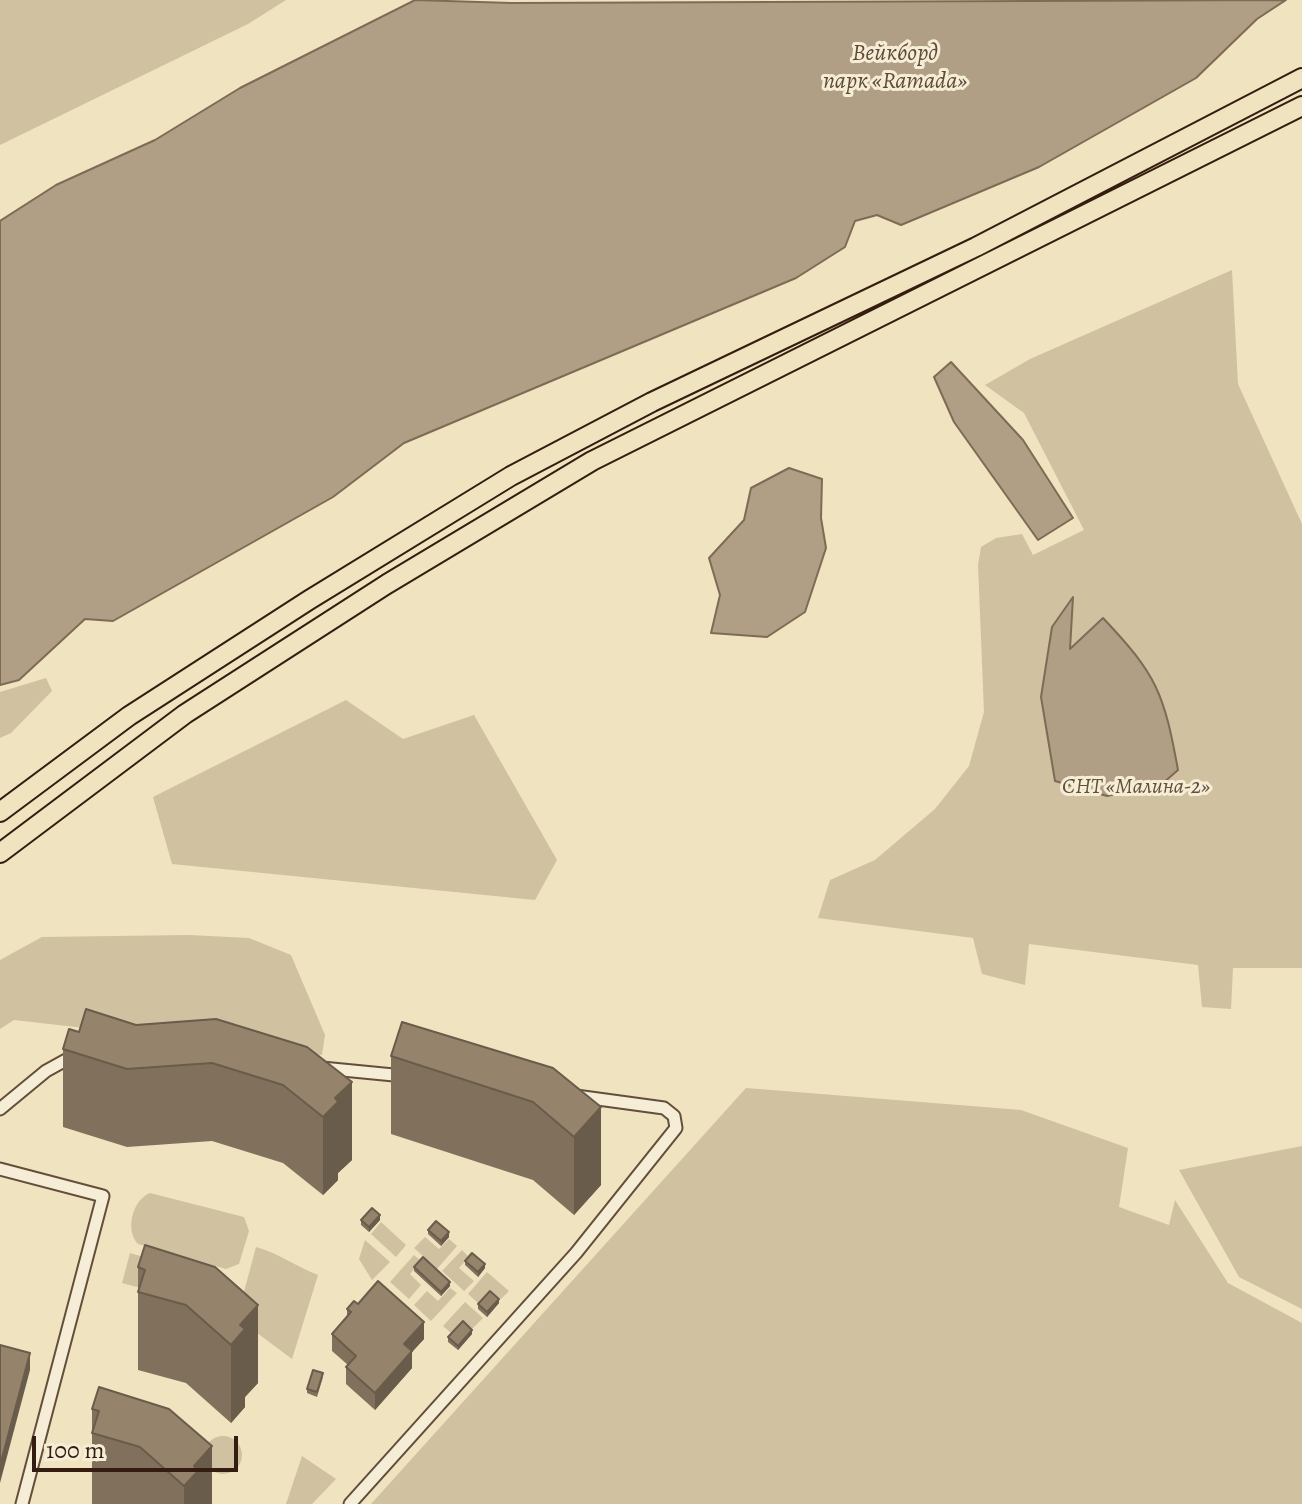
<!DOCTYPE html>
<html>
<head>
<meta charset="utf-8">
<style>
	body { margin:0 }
	#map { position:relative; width:1302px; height:1504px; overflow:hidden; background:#f0e3bf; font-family:Alegreya,serif }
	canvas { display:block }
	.scale { position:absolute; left:32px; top:1436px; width:206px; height:36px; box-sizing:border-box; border:4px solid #341c10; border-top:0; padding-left:10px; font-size:24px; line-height:28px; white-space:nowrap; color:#341c10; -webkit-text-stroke:6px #f5edd5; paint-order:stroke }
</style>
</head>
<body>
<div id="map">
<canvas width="1302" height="1504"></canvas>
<div class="scale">100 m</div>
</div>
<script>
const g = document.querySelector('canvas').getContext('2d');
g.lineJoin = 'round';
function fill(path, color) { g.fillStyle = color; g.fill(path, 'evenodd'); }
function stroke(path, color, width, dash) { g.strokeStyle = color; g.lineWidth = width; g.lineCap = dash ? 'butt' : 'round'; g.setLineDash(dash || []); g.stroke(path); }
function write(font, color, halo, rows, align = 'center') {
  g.font = font + ' Alegreya,serif'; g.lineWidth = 6; g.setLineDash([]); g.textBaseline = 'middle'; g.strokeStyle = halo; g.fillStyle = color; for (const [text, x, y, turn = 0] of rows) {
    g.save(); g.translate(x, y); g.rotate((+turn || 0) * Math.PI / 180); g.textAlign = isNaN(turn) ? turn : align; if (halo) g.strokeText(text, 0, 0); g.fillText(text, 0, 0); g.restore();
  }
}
const green = new Path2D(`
	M0,0H286L248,24L0,145Z
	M1232,270L1238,384L1302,524V968H1233L1231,1009L1202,1007L1198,965L1029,944L1025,985L982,974L973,938L818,918L830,880L875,860L935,809L969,766L984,712L978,565L981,547L996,538L1022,534L1033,555L1084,530L1024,413L985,385L1030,359Z
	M46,678L52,691L11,733L0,738V692Z
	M346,700L403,739L474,715L557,860L535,900L172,864L153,797Z
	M189,935L249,938L291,955L325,1035L322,1055L14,1020L0,1029V960L42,937Z
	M746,1088L1021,1110L1128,1148L1119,1207L1169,1225L1175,1200L1228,1283L1302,1323V1504H371Z
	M1302,1146V1309L1239,1277L1179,1170Z
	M150,1193L244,1217L249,1231L239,1264L226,1269L138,1244C125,1231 132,1200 150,1193Z
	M381,1222L406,1245L396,1257L371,1234Z
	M425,1237L439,1249L449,1239L457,1246L437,1269L414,1248Z
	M365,1240L390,1262L372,1280L359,1259Z
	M256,1247C280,1254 295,1266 318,1275L292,1359L237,1318Z
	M462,1250L469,1257L459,1268L474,1281L464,1291L442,1271Z
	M130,1253L179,1267L171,1296L122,1283Z
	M414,1255L421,1261L410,1274L421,1285L409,1299L390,1282Z
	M487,1272L509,1291L501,1299L490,1290L478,1303L468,1294Z
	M450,1288L457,1293L431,1321L414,1305L427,1291L438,1301Z
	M465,1302L483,1318L472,1329L463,1321L451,1333L443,1326Z
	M204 1455a19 19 0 1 1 38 0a19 19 0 1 1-38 0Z
	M302,1456L336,1479L312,1504H286Z`);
const water = new Path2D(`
	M415,0L511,3L1286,0L1257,19L1196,78L1039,167L901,225L877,215L855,221L845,247L796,278L404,443L333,497L113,621L85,619L19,680L0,685V221L56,185L155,140L240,88Z
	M951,362L1023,440L1073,518L1038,540L954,422L934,377Z
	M789,468L822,479L821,518L826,548L805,612L767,637L711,633L720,595L709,558L744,520L751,488Z
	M1073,597L1070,649L1103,618C1157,675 1164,693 1178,770L1162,784L1107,796L1055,781L1041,697L1052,627Z`);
const street = new Path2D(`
	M322,1068L404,1076
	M0,1109L46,1071L75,1055
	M0,1169L103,1196L22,1504
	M350,1504L576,1253L676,1128L674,1116L664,1108L576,1096`);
const primary = new Path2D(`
	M0,812L129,716L309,600L511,476L652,402L976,247L1302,78
	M0,853L185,714L387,584L592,461L1302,106`);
const wall = new Path2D(`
	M136,1025L307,1047L352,1160L338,1173V1180L323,1195L283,1163L212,1141L127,1147L63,1127V1049L79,1032Z
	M391,1056L553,1068L601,1185L574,1215L533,1180L391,1134Z
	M361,1220H380L369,1232L361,1225Z
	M428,1230L449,1237L441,1246L428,1234Z
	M465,1261L485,1268L478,1277L465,1265Z
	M138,1267H215L258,1383L245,1397V1407L231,1423L186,1383L138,1370Z
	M414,1267L450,1286L441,1296L414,1271Z
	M499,1303L487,1317L478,1309V1304Z
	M358,1304L424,1339L412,1352V1368L375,1410L346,1384V1367L348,1365L332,1351V1334L347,1317V1309Z
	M472,1334L458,1350L448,1342V1337Z
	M323,1377L317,1397L307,1393V1389Z
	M99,1387L212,1504H92V1409Z`);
const shadedWall = new Path2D(`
	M352,1082V1160L338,1173V1180L323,1195V1117L335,1098Z
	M601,1107V1185L574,1215V1137Z
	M380,1215V1220L369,1232V1227Z
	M449,1232V1237L441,1246V1241Z
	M485,1264V1268L478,1277V1272Z
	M450,1282V1286L441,1296V1292Z
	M499,1299V1303L487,1317V1312Z
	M258,1305V1383L245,1397V1407L231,1423V1345L240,1325Z
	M424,1322V1339L412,1352V1368L375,1410V1393L404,1344Z
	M472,1330V1334L458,1350V1346Z
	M30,1353V1370L0,1483V1466Z
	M212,1446V1504H184V1486L194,1466Z`);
const building = new Path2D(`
	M86,1009L136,1025L216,1019L307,1047L352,1082L335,1098L338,1102L323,1117L283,1085L212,1063L127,1069L63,1049L69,1029L79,1032Z
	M402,1022L553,1068L601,1107L574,1137L533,1102L391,1056Z
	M372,1208L380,1215L369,1227L361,1220Z
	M436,1221L449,1232L441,1241L428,1230Z
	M145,1245L215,1267L258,1305L240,1325L245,1329L231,1345L186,1305L138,1292L145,1270L138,1267Z
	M472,1253L485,1264L478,1272L465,1261Z
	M423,1257L450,1282L441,1292L414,1267Z
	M378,1281L424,1322L404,1344L412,1351L375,1393L346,1367L356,1356L332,1334L351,1312L347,1309L354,1301L358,1304Z
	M490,1291L499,1299L487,1312L478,1304Z
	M463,1321L472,1330L458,1346L448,1337Z
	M0,1345L30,1353L0,1466Z
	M313,1370L323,1373L317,1392L307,1389Z
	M99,1387L169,1409L212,1446L194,1466L199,1470L184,1486L140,1447L92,1433L99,1411L92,1409Z`);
const parkNames = [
	["СНТ «Малина-2»",1136,788]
];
const waterNames = [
	["Вейкборд",895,54],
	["парк «Ramada»",895,82]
];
fill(green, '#d0c1a1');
fill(water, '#b09f84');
stroke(water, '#7e6b56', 2);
stroke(street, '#634e3c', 15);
stroke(primary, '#341c10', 22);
stroke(street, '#f5edd5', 11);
stroke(primary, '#f0e3bf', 18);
fill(wall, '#81715c');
fill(shadedWall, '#695c4b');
fill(building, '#96836b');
stroke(building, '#695c4b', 2);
write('italic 22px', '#634e3c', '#f5edd5', parkNames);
write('italic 24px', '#5f4a39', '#f5edd5', waterNames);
</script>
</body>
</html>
